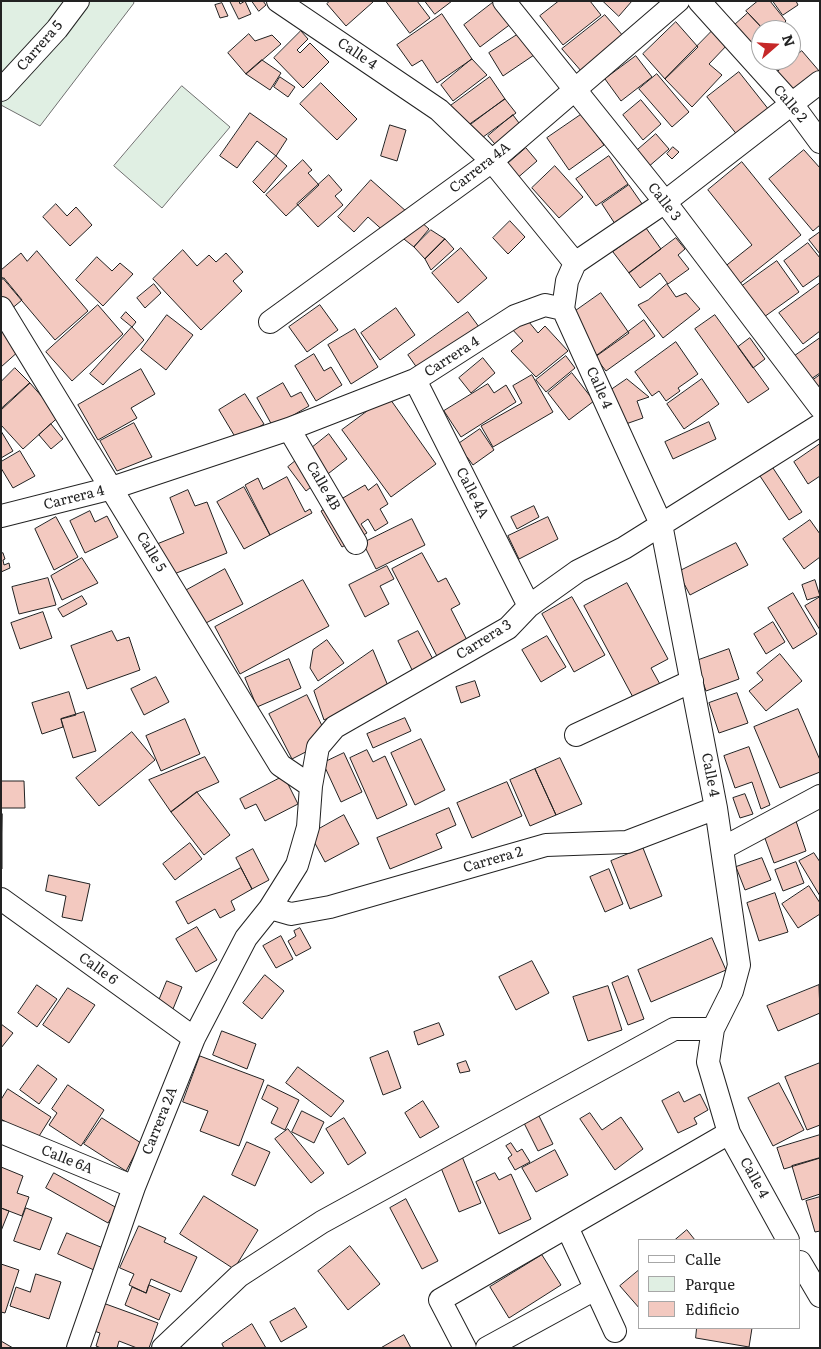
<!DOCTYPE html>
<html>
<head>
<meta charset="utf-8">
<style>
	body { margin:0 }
	#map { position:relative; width:821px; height:1349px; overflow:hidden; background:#fff; font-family:Literata,serif }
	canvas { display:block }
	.frame { position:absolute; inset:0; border:2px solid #222; pointer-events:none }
	.legend { position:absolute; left:638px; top:1239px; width:162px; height:90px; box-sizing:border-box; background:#fff; border:1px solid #a7a7a7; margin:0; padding:6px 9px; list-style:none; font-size:15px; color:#222 }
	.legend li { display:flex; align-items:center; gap:10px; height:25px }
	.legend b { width:25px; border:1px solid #a7a7a7 }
	.north { position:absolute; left:751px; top:20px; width:50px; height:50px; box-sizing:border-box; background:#fff; border:1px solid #a7a7a7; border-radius:50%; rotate:71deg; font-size:14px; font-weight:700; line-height:20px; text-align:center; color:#222 }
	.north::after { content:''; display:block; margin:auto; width:18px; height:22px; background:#c62828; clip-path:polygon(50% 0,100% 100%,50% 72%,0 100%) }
</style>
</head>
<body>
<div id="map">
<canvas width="821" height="1349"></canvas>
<div class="frame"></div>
<ul class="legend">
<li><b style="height:6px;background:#fff"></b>Calle</li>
<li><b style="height:14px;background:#e0efe3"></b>Parque</li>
<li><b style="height:14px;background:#f3c9c0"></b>Edificio</li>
</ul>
<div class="north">N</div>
</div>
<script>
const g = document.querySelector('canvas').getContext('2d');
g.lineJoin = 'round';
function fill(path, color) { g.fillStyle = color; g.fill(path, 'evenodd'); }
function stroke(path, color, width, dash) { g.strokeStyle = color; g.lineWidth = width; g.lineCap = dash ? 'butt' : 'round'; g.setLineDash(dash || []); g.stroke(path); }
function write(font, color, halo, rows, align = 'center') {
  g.font = font + ' Literata,serif'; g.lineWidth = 4; g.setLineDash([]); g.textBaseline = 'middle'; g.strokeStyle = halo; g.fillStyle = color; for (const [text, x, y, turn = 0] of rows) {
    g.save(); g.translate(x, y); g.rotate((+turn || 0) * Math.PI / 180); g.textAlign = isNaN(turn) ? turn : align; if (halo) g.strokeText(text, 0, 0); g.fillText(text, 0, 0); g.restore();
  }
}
const green = new Path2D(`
	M1,1H133L134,3L40,126L1,105Z
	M182,86L230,127L162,208L114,166Z`);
const building = new Path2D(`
	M230,1H239L240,4L245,1L251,14L239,19Z
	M252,1H263L266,5L259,11Z
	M330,1H373V2L346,26L327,4Z
	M386,1H417L430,18L410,33Z
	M425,1H452L435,14Z
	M495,1L512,23L480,47L464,25Z
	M559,1H590L601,15L563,45L540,16Z
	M603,1H632L619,16Z
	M758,1H770L786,21L777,30H764L746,11Z
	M773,1H796L798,5L783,15Z
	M222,3L228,16L220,18L215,5Z
	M748,13L764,30H761V45L750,55L728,31Z
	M442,14L472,59L437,83L422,60L412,66L397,45Z
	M605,15L624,37L582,72L562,49Z
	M676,22L698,47L665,79L643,54Z
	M714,29L729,43L709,64L722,75L692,107L665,79Z
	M301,31L308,39L297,50L300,53L310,43L329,62L303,88L274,58Z
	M520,33L534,55L503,76L489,53Z
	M249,34L255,41L272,35L281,44L246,74L228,53Z
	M802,51L820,72L793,95L775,74Z
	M636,56L652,77L621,101L605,79Z
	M472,59L487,75L453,101L441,85Z
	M262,60L281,73L270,90L246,74Z
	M739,72L773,115L742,141L707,97Z
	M657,74L689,112L672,127L639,89Z
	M280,77L295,87L288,97L274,87Z
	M490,77L505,99L464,128L449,107Z
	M321,83L357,119L337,140L300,104Z
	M505,99L516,113L479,140L469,126Z
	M641,100L661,124L643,140L623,115Z
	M250,113L287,139L276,156L257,141L237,168L220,156Z
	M582,114L604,145L569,170L547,138Z
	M513,115L525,131L501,151L488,136Z
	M390,125L406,130L397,161L381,156Z
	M656,134L669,149L647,168L634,153Z
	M673,147L679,152L672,159L667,154Z
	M526,148L537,161L515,180L504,167Z
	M804,150L820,168V225L813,231L769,179Z
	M276,156L287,166L264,193L253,182Z
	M609,156L628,184L596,206L576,179Z
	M303,160L312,170L308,173L319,185L286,216L266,195Z
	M742,162L801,235L733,289L718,272L752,245L708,190Z
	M555,166L583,197L559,218L532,188Z
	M329,175L342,190L335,196L343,205L318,227L297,204Z
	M371,180L407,212L387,234L368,217L354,232L338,217Z
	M629,185L647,211L619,230L602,204Z
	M56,204L67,216L76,207L92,225L70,246L43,217Z
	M411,213L429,229L414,247L395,232Z
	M510,221L525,237L508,254L493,238Z
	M646,228L661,249L629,273L613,252Z
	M431,230L445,239L425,259L414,247Z
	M820,232V254L809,240Z
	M676,238L685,249L678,255L689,269L668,284L660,273L640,288L629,273Z
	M445,239L454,249L431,270L425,259Z
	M808,243L820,258V275L803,287L784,261Z
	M461,248L487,278L458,303L432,273Z
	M183,250L197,266L209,255L216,262L226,253L243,272L233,281L242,291L201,330L153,279Z
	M37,251L88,311L55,340L1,276V270L21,253L27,261Z
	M97,257L112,271L120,263L133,274L103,306L76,280Z
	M777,261L799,292L757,322L735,291Z
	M4,278L22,300L10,310L1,298V281Z
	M820,283V331L803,344L779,313Z
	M154,284L161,293L145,308L137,298Z
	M667,284L676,297L686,293L700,309L663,338L638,305L648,300Z
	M601,293L629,333L595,357L567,317Z
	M98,305L123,334L72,381L46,352Z
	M320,305L338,330L307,352L289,327Z
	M396,308L415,335L380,360L361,333Z
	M126,312L136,322L132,327L121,318Z
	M468,312L482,331L422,375L408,355Z
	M167,315L193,335L166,370L141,350Z
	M715,315L769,389L748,403L695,329Z
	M524,316L538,333L545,326L568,351L536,377L511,351L523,341L511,328Z
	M644,320L655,336L606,371L595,357Z
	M132,327L144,340L103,385L90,374Z
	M1,329L20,350L1,367Z
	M355,329L378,367L351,384L328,345Z
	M750,338L765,359L753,368L738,347Z
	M820,338V373L805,383L789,360Z
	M676,342L698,374L678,388L680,391L666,401L659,391L652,396L635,372Z
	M314,354L324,371L331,367L342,385L316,401L295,366Z
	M566,356L575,368L546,392L536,380Z
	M483,358L495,373L471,393L459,378Z
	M15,368L30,383L1,410V382Z
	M141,369L155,394L131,408L137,418L98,440L78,405Z
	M572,373L594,401L569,420L548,393Z
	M532,375L553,412L493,447L481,426L522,403L513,386Z
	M820,375V402L806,385Z
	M627,379L649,397L637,401L643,418L620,426L608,392Z
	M702,379L719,404L684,429L667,404Z
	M30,383L44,399L64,412L23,449L1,425V409Z
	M283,383L291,397L301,392L309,406L273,427L257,398Z
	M488,384L494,393L506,385L516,402L461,437L444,411Z
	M245,394L264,424L237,440L219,410Z
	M388,396L436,464L391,497L342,430Z
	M709,422L716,439L673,459L665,442Z
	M134,423L152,457L117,471L100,441Z
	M51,424L63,439L51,449L39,435Z
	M480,429L494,450L473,465L467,457L465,459L451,449Z
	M1,431L13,451L1,458Z
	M329,434L347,459L306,491L288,467Z
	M820,444V476L808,484L794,462Z
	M20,451L35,476L13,488L1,468V462Z
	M773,468L802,512L789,520L760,476Z
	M287,477L305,512L310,509L312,513L270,535L245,485L258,478L263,489Z
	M377,484L388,504L380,509L388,523L375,531L368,519L361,524L367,533L342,547L321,511L365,485L368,490Z
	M244,487L270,535L244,549L217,502Z
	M188,490L195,506L207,502L227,553L169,576L152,546L184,533L170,498Z
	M534,506L539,517L517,529L511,517Z
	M90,511L95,522L107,516L118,537L85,553L70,521Z
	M56,517L78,557L54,570L35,529Z
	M548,517L558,539L519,559L508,536Z
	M412,519L425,545L376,569L363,543Z
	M810,520L820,534V557L804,569L783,539Z
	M736,543L748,565L690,595L678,572Z
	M3,553L5,559L3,560L4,565L9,563L10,568L1,572V554Z
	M422,553L438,582L446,578L460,604L451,609L470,646L440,662L392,569Z
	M82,558L98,583L62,600L51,576Z
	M387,566L394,579L380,586L389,604L365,617L349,585Z
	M225,569L243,604L202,625L185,591Z
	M48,578L56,605L19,614L12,587Z
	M303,580L329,626L240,674L215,627Z
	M815,580L820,596L807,600L802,585Z
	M627,583L668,659L651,668L661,686L635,701L584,606Z
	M793,593L817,634L793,649L768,608Z
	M82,596L87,604L63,617L58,609Z
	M572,597L605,655L574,672L542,614Z
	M820,597V630L805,606Z
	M43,612L52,638L20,649L11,623Z
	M773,622L785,642L766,654L754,634Z
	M112,631L117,641L129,637L140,670L87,689L71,646Z
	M418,631L436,665L415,676L398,641Z
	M547,636L566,667L541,682L522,650Z
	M327,640L344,663L318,681L310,668L313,650Z
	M729,649L739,679L706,691L696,661Z
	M373,650L391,693L369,698L324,720L314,691Z
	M780,654L802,681L766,711L749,691L763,680L757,673Z
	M289,659L301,688L257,707L245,678Z
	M156,677L169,702L144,715L131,689Z
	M475,681L480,696L461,703L456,687Z
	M69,692L76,715L61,719L63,727L42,734L32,703Z
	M737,693L748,723L719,733L709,703Z
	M307,695L329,740L292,759L269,714Z
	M798,709L820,760V772L780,788L754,727Z
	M84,712L96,751L73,758L61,719Z
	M405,718L411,731L373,748L367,734Z
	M185,719L200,754L161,771L146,736Z
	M132,732L155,760L99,806L76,778Z
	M421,739L445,790L415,805L391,753Z
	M749,747L770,805L761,809L752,782L735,788L724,756Z
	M367,750L373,762L385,756L407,805L377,819L350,758Z
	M344,753L362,792L341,802L323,763Z
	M205,757L219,782L197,792L171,812L149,780Z
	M560,758L582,804L556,815L535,769Z
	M535,769L556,815L530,826L510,780Z
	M284,776L298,804L265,821L256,804L245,809L240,799Z
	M1,781H24L25,808H1Z
	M507,782L522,816L472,838L457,803Z
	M197,792L230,835L204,855L171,812Z
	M745,794L753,814L740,818L733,798Z
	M449,808L456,825L436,834L442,848L390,869L377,838Z
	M2,814V869H1Z
	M344,815L359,844L325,862L310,834Z
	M796,821L806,851L774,863L763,833Z
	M190,843L202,859L175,880L163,864Z
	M643,848L662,896L630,909L611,861Z
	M253,849L269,880L252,889L236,858Z
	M814,853L820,862V896L799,861Z
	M762,858L771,880L745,890L736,867Z
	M796,862L804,883L783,891L775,870Z
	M241,868L252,889L231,901L235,910L220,918L215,909L188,924L176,902Z
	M609,869L623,904L605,912L590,877Z
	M49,875L90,884L82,921L62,917L66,896L46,891Z
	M809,886L820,903V914L798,928L782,904Z
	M775,893L788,932L759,941L747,903Z
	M197,927L217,960L196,972L176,939Z
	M300,928L311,948L296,956L288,941L296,936L294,931Z
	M281,936L293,959L276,968L263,946Z
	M712,938L726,970L651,1002L638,970Z
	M532,961L549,993L516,1010L499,977Z
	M265,975L284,991L262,1019L243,1003Z
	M628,976L644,1019L628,1025L612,983Z
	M167,981L182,987L173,1009L158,1003Z
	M37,985L57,999L37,1027L18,1013Z
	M819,985L820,1013L778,1031L767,1006Z
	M608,986L622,1030L588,1041L573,997Z
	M68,988L95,1005L69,1043L43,1025Z
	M439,1023L444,1035L418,1045L414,1032Z
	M1,1024L13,1033L1,1048Z
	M222,1031L256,1044L247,1069L213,1055Z
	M388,1051L401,1088L383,1095L370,1058Z
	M200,1056L264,1080L239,1146L200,1131L208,1111L183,1102Z
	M466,1061L470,1071L460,1073L457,1064Z
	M820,1063V1125L807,1130L785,1077Z
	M38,1065L57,1079L39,1104L20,1090Z
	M298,1067L344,1101L331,1117L286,1083Z
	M779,1083L804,1130L773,1146L748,1098Z
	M68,1085L104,1110L81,1146L49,1125L57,1113L52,1109Z
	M268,1085L299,1100L285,1130L271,1123L278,1108L262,1099Z
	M8,1089L51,1117L36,1141L1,1119V1100Z
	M679,1092L684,1102L700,1094L708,1110L694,1118L697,1124L678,1133L662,1101Z
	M423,1101L439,1127L420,1138L405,1113Z
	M536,1110L553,1144L538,1151L521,1117Z
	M302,1111L324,1122L314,1143L292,1132Z
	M590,1113L602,1130L621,1117L643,1149L615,1170L580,1119Z
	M102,1118L141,1143L126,1171L84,1144Z
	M344,1118L366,1153L348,1165L326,1129Z
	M288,1129L324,1173L311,1183L275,1139Z
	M820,1135V1158L784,1169L777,1148Z
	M247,1142L270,1152L255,1186L232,1175Z
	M511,1143L517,1152L522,1149L530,1162L515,1170L508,1158L512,1155L506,1146Z
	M555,1150L568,1175L536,1192L522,1168Z
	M461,1154L481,1203L459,1212L439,1163Z
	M820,1158V1194L802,1200L792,1166Z
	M1,1167L23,1176L17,1193L29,1197L22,1216L1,1208Z
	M54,1173L117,1208L108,1223L46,1188Z
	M495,1173L499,1180L511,1174L531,1219L499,1234L476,1182Z
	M204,1196L258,1230L234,1269L180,1234Z
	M820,1197V1231L815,1232L806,1201Z
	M406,1199L438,1261L422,1269L390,1208Z
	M1,1208L9,1211L1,1231Z
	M26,1208L52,1218L40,1250L14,1241Z
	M139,1226L166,1238L164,1242L197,1257L181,1292L151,1279L146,1293L129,1285L134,1274L120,1268Z
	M687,1230L695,1240H675Z
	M67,1233L103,1248L94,1270L58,1254Z
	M350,1246L380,1284L348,1310L318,1271Z
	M542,1255L561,1285L509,1318L490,1287Z
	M1,1264L19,1270L5,1313L1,1312Z
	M639,1270H640V1309L620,1286Z
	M36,1274L61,1282L49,1319L10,1306L16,1287L30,1292Z
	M149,1285L170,1294L159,1320L125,1305L132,1287L146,1293Z
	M103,1303L158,1323L149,1348H137L119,1341L117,1348H101L96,1346L100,1333L94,1331Z
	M295,1308L307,1327L281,1342L270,1322Z
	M252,1324L266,1348H224L222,1344Z
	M697,1328H752L749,1347L696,1338Z
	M404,1335L411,1348H381Z
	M1,1341L13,1348H1Z`);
const street = new Path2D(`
	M278,1L439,110L492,161L575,263
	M504,1L665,202L820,407
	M699,1L792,104L820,142
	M1,90L57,29L78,1
	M1,308L280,765L311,786
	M563,309L661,524L716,808L739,965L732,991L713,1029L708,1062L729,1133L788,1240
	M270,322L492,161L678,1
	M415,380L529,606
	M289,429L356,543
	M1,516L112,488L289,429L415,380L515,316L545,305L563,309L567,281L575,263L665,202L820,82
	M576,735L692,681
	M723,848L820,796
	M1,899L194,1038
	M270,908L291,914L330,907L546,845L627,842L716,808
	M1,1132L134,1187
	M567,1227L615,1331
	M800,1262L820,1296
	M78,1348L134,1187L194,1038L246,938L270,908L297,865L308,827L311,786L318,747L335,727L508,628L529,606L578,571L624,548L820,425
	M163,1348L239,1276L322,1222L674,1029H713
	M465,1348L440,1300L729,1133
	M487,1348L595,1289`);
const streetNames = [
	["Carrera 5",40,46,-49],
	["Calle 4",357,54,34],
	["Calle 2",790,104,50],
	["Carrera 4A",480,168,-38],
	["Calle 3",664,202,52],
	["Carrera 4",452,357,-33],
	["Calle 4",599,388,66],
	["Calle 4B",323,486,60],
	["Calle 4A",472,493,63],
	["Carrera 4",74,498,-14],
	["Calle 5",151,552,59],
	["Carrera 3",484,640,-32],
	["Calle 4",710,775,79],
	["Carrera 2",493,860,-16],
	["Calle 6",98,969,36],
	["Carrera 2A",160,1121,-68],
	["Calle 6A",67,1160,22],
	["Calle 4",754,1178,61]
];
fill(green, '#e0efe3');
stroke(green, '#6f6f6f', 1);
fill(building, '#f3c9c0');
stroke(building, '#222', 1);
stroke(street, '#222', 24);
stroke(street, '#fff', 22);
write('14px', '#222', '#fff', streetNames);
</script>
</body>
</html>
